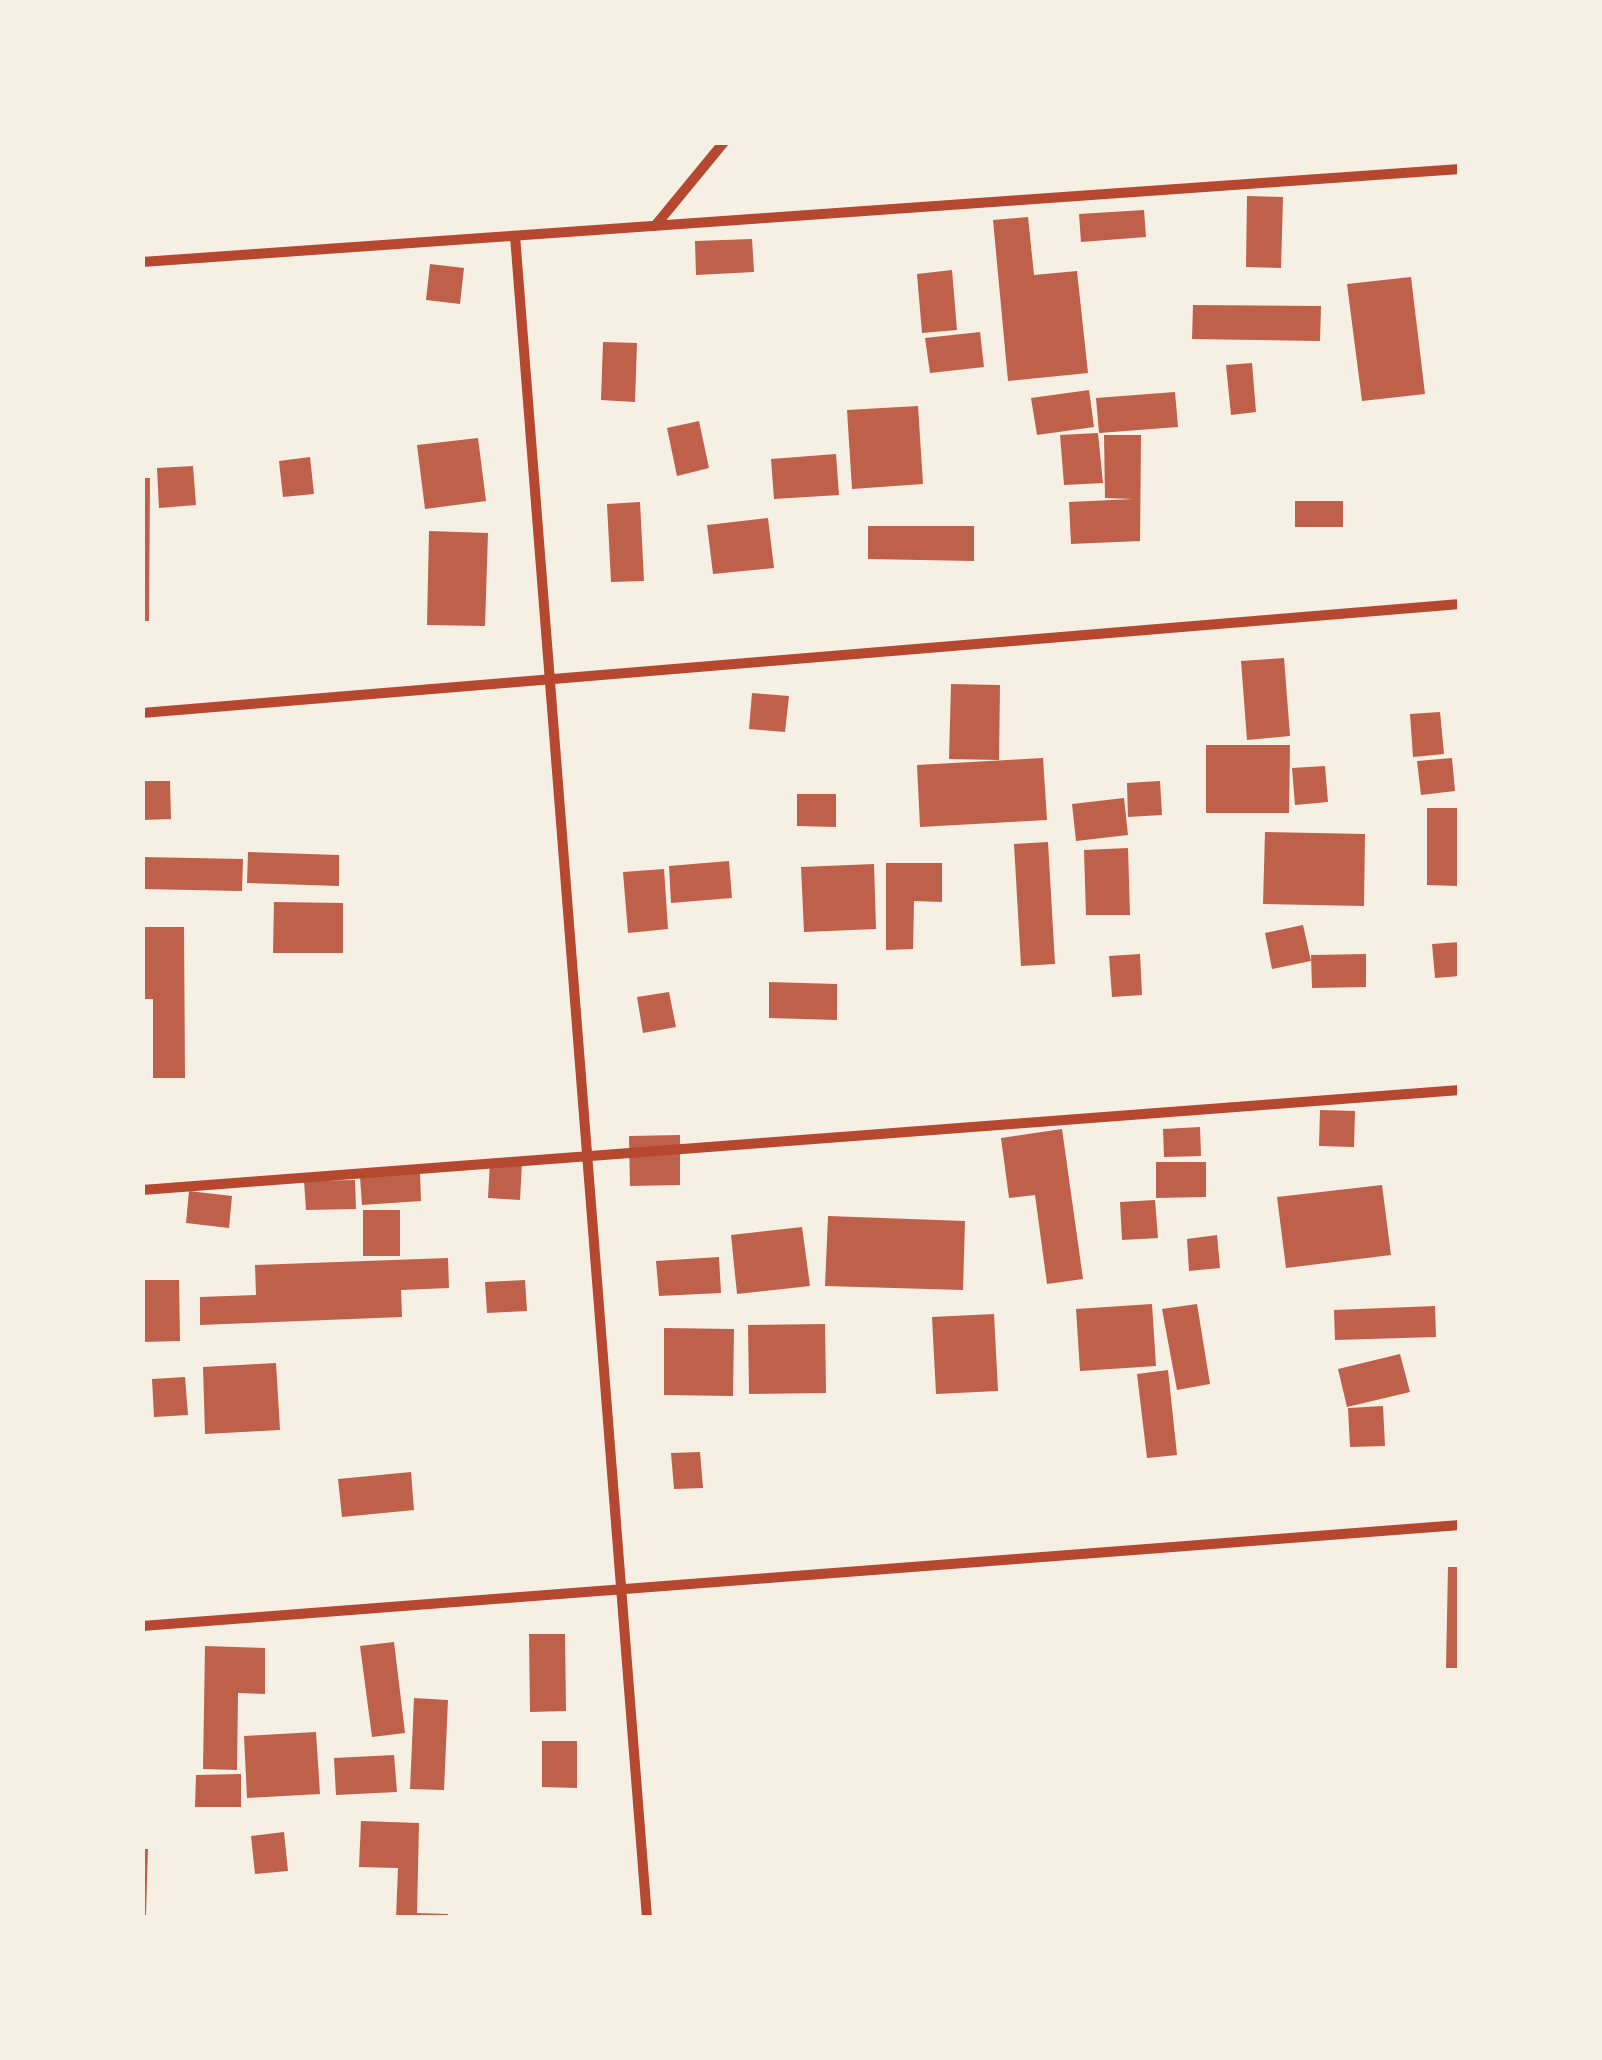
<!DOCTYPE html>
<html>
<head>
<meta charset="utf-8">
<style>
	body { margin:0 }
	#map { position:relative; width:1602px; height:2060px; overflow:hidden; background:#f6efe4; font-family:"Libre Baskerville",serif }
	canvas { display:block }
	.frame { position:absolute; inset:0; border:145px solid #f6efe4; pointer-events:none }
</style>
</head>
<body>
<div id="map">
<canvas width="1602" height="2060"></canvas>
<div class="frame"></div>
</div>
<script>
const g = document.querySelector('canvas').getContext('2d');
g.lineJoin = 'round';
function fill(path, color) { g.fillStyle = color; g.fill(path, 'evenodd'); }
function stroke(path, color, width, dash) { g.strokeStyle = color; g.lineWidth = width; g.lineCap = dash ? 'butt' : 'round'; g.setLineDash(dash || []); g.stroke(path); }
const building = new Path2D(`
	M1247,196L1283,197L1281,268L1246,267Z
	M1144,210L1146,237L1081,242L1079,214Z
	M1028,217L1034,275L1077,271L1088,373L1008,381L993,220Z
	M752,239L754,272L696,275L695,241Z
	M430,264L464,268L460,304L426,300Z
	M952,270L957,330L922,333L917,274Z
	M1411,277L1425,394L1362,401L1347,284Z
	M1193,305L1321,306L1320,341L1192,339Z
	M980,332L984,367L930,373L925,338Z
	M603,342L637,343L635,402L601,400Z
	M1252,363L1256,412L1231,415L1226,365Z
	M1089,390L1094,427L1037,435L1031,398Z
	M1175,392L1178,427L1099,433L1096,398Z
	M918,406L923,484L852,489L847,410Z
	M699,421L709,468L677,476L667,428Z
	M1098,433L1103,483L1064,485L1060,435Z
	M1104,435H1141L1140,541L1071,544L1069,502L1133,499L1105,498Z
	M478,438L486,501L425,509L417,445Z
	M836,454L839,495L774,499L771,459Z
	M310,457L314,494L283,497L279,461Z
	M193,466L196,505L159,508L157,468Z
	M142,478H150L149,621H142Z
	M1295,501H1343V527H1295Z
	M640,502L644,581L611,582L607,504Z
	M768,518L774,568L713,574L707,525Z
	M868,526H974V561L868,559Z
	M429,531L488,533L485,626L427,625Z
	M1284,658L1290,736L1247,740L1241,661Z
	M951,684L1000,685L999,760L949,759Z
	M752,693L789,696L785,732L749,729Z
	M1440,712L1444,754L1413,757L1410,714Z
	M1206,745H1290L1289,813H1206Z
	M1043,758L1047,820L920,827L917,765Z
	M1452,758L1455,791L1421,795L1417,761Z
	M1325,766L1328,802L1295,805L1292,768Z
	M142,781H170L171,819L142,820Z
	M1160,781L1162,815L1128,817L1127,783Z
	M797,794H836V827L797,826Z
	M1124,798L1128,835L1076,841L1072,804Z
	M1427,808H1459L1458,886L1427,885Z
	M1265,832L1365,834L1364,906L1263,904Z
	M1048,842L1055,964L1021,966L1014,844Z
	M1128,848L1130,915H1086L1084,850Z
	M248,852L339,855V886L247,883Z
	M142,857L243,859L242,891L142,889Z
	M729,861L732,898L671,903L669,866Z
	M886,863H942V902L914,901L913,949L886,950Z
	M874,864L876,929L804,932L801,867Z
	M664,869L668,929L628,933L623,872Z
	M274,902L343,903V953H273Z
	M1303,925L1311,961L1272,969L1265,933Z
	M142,927H184L185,1078H153V999H142Z
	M1460,942V976L1435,978L1432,944Z
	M1140,954L1142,995L1112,997L1109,956Z
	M1366,954V987L1312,988L1311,955Z
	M769,982L837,984V1020L769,1018Z
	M669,992L676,1027L643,1033L637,997Z
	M1320,1110L1355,1111L1354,1147L1319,1146Z
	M1200,1127L1201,1156L1164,1157L1163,1129Z
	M1062,1129L1083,1279L1047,1284L1035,1195L1009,1198L1001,1138Z
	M680,1135V1185L630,1186L629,1136Z
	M490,1160L522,1162L520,1200L488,1198Z
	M1156,1162H1206V1197L1156,1198Z
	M420,1173L421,1201L362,1205L360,1177Z
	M355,1180L356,1209L306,1210L304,1181Z
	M1382,1185L1391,1255L1286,1268L1277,1197Z
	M189,1191L232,1196L229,1228L186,1223Z
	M1155,1200L1158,1238L1122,1240L1120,1202Z
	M363,1210H400V1256H363Z
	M828,1216L965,1221L963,1290L825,1286Z
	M802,1227L810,1286L737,1294L731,1235Z
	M1217,1235L1220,1268L1189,1271L1187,1239Z
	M719,1257L721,1293L659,1296L656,1261Z
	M448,1258L449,1288L401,1290L402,1317L200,1325V1297L256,1295L255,1265Z
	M142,1280H179L180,1341L142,1342Z
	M525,1280L527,1311L487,1313L485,1282Z
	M1152,1304L1156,1366L1080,1371L1076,1309Z
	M1197,1304L1210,1384L1177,1390L1162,1309Z
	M1435,1306L1436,1337L1335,1340L1334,1310Z
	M994,1314L998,1391L936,1394L932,1317Z
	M825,1324L826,1393L749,1394L748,1325Z
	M664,1328L734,1329L733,1396L664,1395Z
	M1400,1354L1410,1392L1347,1407L1338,1369Z
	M276,1363L280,1430L205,1434L203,1367Z
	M1168,1370L1177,1455L1147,1458L1137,1374Z
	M185,1377L188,1415L154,1417L152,1379Z
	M1383,1406L1385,1446L1350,1447L1348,1408Z
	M700,1452L703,1488L674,1489L671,1453Z
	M411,1472L414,1510L342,1517L338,1479Z
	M1448,1567H1460V1668H1446Z
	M529,1634H565L566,1711L530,1712Z
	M394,1642L405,1733L372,1737L360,1646Z
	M205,1646L265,1648V1694L238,1693L237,1770L203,1769Z
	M414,1698L448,1700L444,1790L410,1789Z
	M316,1732L320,1794L247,1798L244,1736Z
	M542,1741H577V1788L542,1787Z
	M394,1755L397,1792L336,1795L334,1758Z
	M241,1774V1807H195L196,1775Z
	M361,1821L419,1823L417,1913L448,1914V1918H396L398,1868L359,1867Z
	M284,1832L288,1871L255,1874L251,1836Z
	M142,1849H148L146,1915H142Z`);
const minor = new Path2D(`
	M655,226L724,142
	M515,236L647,1918
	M142,262L1460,169
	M142,713L1460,604
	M142,1190L1460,1090
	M142,1626L1460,1525`);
fill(building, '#bf614a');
stroke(minor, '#b5482f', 10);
</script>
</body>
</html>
